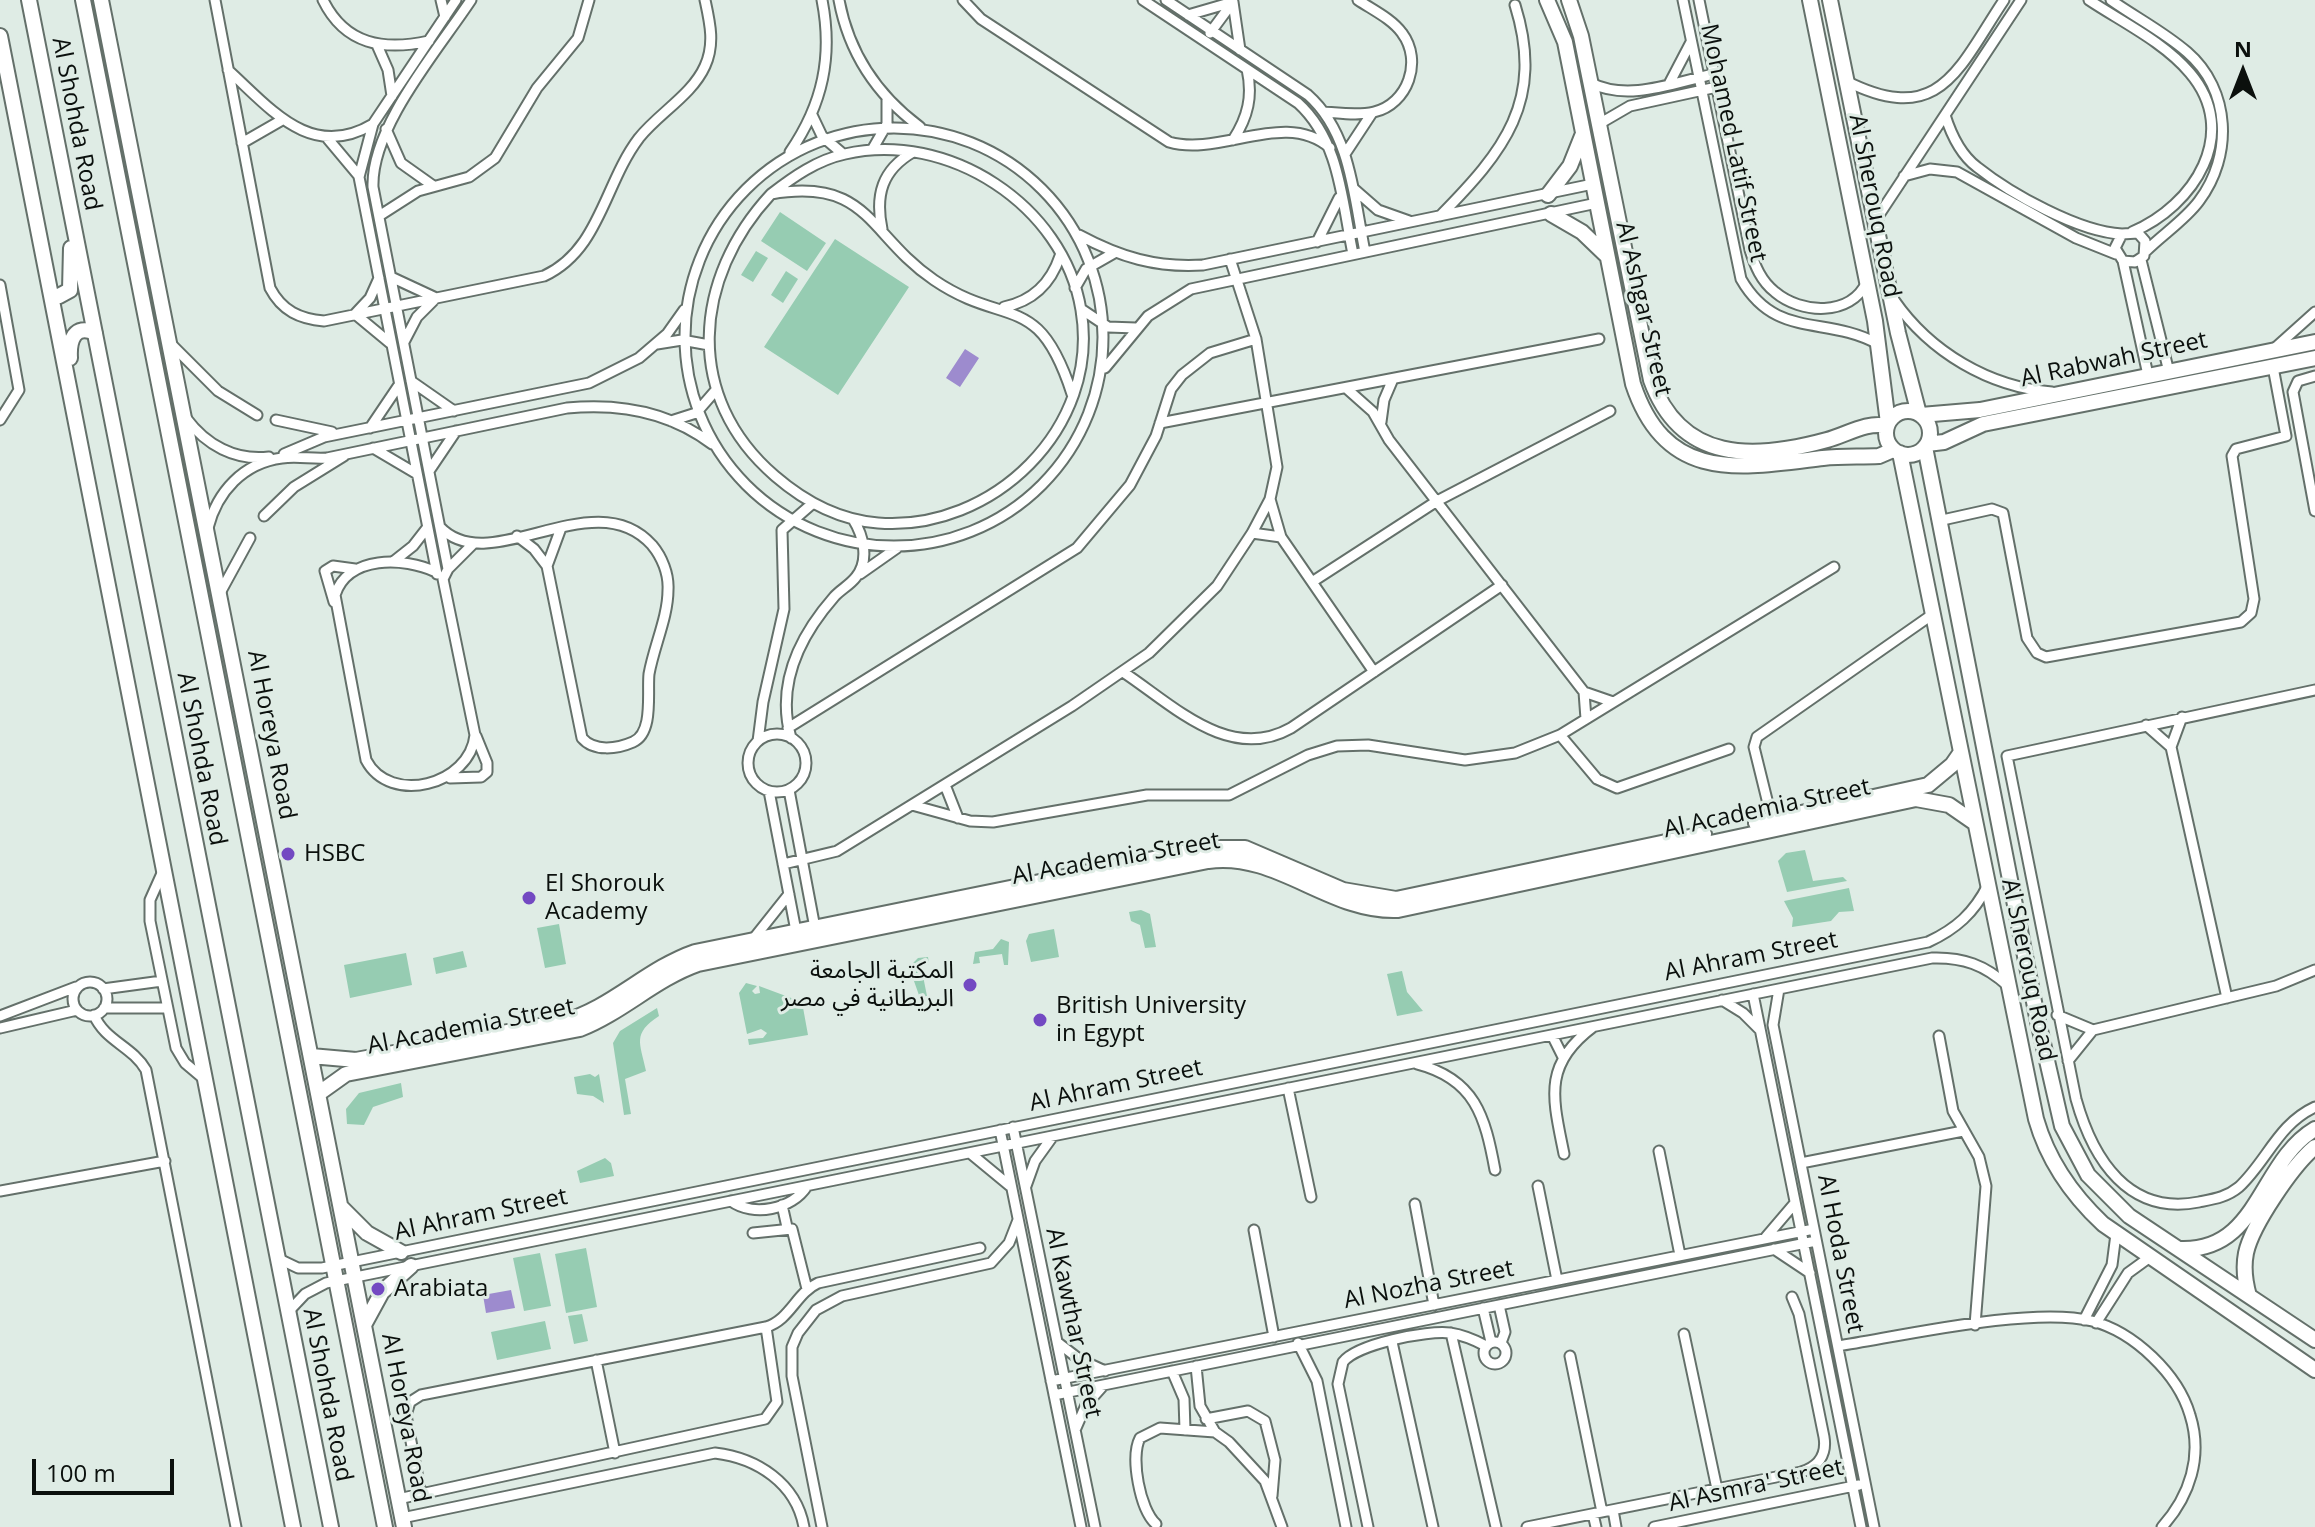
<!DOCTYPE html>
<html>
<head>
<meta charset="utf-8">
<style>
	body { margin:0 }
	#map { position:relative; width:2315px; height:1527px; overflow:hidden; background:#dfece5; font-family:"Open Sans",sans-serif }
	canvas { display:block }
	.north { position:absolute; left:2203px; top:32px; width:80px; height:80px; -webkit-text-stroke:6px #dfece5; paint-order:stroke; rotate:0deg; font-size:22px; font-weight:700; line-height:32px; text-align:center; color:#0b100d }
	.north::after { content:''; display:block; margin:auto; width:28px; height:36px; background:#0b100d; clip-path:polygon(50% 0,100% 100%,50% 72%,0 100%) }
	.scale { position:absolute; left:32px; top:1459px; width:142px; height:36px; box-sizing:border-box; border:4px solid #0b100d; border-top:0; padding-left:10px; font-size:24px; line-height:28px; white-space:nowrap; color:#0b100d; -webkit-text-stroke:6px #dfece5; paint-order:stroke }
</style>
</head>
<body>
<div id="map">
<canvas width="2315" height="1527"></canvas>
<div class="north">N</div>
<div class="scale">100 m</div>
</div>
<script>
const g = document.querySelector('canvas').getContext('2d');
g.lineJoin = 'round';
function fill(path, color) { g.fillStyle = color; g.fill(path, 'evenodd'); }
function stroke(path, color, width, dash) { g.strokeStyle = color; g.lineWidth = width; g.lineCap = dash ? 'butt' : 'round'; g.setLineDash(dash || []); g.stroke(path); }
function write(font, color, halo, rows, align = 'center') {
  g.font = font + ' "Open Sans","Noto Sans Arabic",sans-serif'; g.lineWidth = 6; g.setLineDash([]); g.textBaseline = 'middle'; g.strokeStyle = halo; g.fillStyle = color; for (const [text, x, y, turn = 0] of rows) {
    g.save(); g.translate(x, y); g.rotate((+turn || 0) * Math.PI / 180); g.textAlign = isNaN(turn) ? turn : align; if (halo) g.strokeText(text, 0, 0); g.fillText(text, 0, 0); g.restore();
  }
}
const green = new Path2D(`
	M780,212L826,243L807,271L761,241Z
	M835,239L909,287L838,395L764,347Z
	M756,251L768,258L753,282L741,275Z
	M786,271L798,279L783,303L771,295Z
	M1805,850L1813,881L1843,877L1847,881L1787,892L1778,861L1786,853Z
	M1849,888L1854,911L1839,912L1831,921L1792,927L1793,918L1784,901Z
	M1141,910L1150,914L1156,947L1145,948L1140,925L1131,921L1129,912Z
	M559,924L566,964L545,968L537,928Z
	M1054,929L1059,957L1031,962L1026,941L1029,934Z
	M1001,939L1009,942L1008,965H1004L1002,954L979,957L980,963L973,964L975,952L993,949Z
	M463,951L467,967L436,974L433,958Z
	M406,953L412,985L350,998L344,965Z
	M928,957L929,964L921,966L927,996L920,998L909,967L918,958Z
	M1402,971L1407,992L1423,1011L1397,1016L1387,974Z
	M746,983L757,986L752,991L755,994L760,993L759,986L802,1002L808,1035L749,1045L748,1039L763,1038L767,1033L761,1029L747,1034L739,993Z
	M657,1008L659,1016C632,1034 640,1042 646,1071L625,1079L631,1114L624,1115L613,1043L620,1031Z
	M590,1074L595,1077L599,1074L604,1103L593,1096L577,1094L574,1077Z
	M401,1083L403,1097L373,1107L364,1125L347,1124L346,1109L359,1093Z
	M605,1158L611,1163L614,1176L580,1183L577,1171Z
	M586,1248L597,1307L566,1313L555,1254Z
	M540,1253L551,1306L524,1311L513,1258Z
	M582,1314L588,1341L574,1344L568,1316Z
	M545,1321L551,1349L497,1360L491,1332Z`);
const water = new Path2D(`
	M965,349L979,358L960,387L946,378Z
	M511,1290L515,1308L486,1313L483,1295Z`);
const street = new Path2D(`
	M215,0L270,288C282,311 300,319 324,321L544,276C600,250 604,184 639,138C659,113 692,95 705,66C715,44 710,23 705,0
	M323,0C345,45 384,51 429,41
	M441,0L445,17
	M839,0C849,54 877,95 920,127
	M963,0L981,19L1169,142C1221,157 1285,109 1330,148
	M1143,0L1298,103C1340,141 1342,202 1353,254
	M1166,0L1308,95C1351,133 1354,198 1365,252
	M1683,0L1741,279C1776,340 1825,315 1878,344
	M1699,0L1750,250C1755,266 1761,281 1775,292C1801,314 1850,317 1867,282
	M2089,0C2122,22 2164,42 2190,73C2241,133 2194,206 2132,232
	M2111,0C2135,17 2164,32 2187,52C2231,90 2233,156 2199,201C2185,220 2163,234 2146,251
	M1188,15L1233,2L1240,50
	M1210,33L1230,6
	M377,45L388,70L392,96
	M228,70C271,109 311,161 373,124
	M1846,81C1940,128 1958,69 2004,0
	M1591,83C1629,102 1675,82 1714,74
	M1669,84L1691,42
	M1324,112C1340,113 1358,116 1374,112C1408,104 1423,61 1402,33C1392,19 1373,10 1358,0
	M812,115L822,136L843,154
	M1945,115C1951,134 1961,155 1977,167C2011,194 2079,232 2122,234
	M1599,124L1630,106L1717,87
	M685 337a209 209 0 1 1 418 0a209 209 0 1 1-418 0Z
	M386,129L401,163L432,185
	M328,139L359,176
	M1233,140C1248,117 1253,96 1247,69
	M242,143L282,120
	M872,150L887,124V100
	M790,152C823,104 833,56 822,0
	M1345,154L1372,113
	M1904,176L1930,169L1957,172L2076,238L2116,254
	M1354,189L1378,210L1409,221
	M771,194C793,177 817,160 845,154C947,130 1064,205 1081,310C1101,428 992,532 878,523C839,520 804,501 775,476C683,397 693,278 771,194C869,177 868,235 934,280C1006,329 1038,289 1072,394
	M379,216L418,191L469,177L495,158L537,88L578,38L589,0
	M1440,216C1504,151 1545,101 1515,5
	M1875,221L2021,0
	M882,229C875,195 882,170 913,152
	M1079,235C1120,257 1156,268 1203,265L1593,184
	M1317,242L1339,198
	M2141,260L2169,372
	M2123,261L2135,262L2144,256L2145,241L2138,233L2122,234L2115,248L2123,261L2148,375
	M391,277L434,297
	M379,278L370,298L355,314L390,343
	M0,285L19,390L0,420
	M1075,288L1086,269L1114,253
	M1894,300C1930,352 1989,387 2052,392
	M1004,307C1033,301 1051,283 1060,256
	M1081,309L1108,327L1136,328
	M404,342L417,317L434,300
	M171,344L218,391L257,415
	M657,344L682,340L709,345
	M2276,347L2315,312
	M1105,368L1148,316L1191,289L1597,203
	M2315,376L2298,381L2293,392L2315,511
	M411,381L454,411
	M1346,388L1373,412L1389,440L1584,692L1613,702
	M186,418C206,445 235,461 269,457
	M276,420L332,432
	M671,421L696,413L716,390
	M1381,422L1384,400L1393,379
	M1160,423L1599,339
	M370,428L399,385
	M373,448L417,474
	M284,454L324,437L589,383L639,358L667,334L684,310
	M429,471L456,431
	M1270,499L1281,537L1374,672
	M264,516L294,487L344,456
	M1938,521L1992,509L2003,513L2027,638L2037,653L2046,657L2241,622L2251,613L2254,599L2232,456L2236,449L2286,436L2273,367
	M440,527C490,580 594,480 652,545C662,557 669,574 668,590C668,617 654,646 649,674C647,692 654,733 633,742C617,749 594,752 582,738L547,566L534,549L517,536
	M208,528C217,492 243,463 282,458C297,456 312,459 327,458L567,408C619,403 670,412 712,444
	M1252,533L1281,537
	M394,561L413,546L427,528
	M547,566L561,528
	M448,569L473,544
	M436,572C404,557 348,555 335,595L366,760C390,806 470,785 475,735L443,579L448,569L373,187C371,127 438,50 471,0
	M437,574L359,177L373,124L456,0
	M860,574L897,548
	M1312,582L1437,501L1610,411
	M220,593L250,538
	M334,602L325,571L333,566L355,569
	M1123,672C1173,705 1229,763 1291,728L1502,585
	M2315,690L2007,756L2076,1099C2093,1160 2129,1216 2199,1202C2214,1199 2227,1197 2239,1187C2267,1161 2278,1124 2315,1107
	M1584,692L1586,719
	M2182,717L2171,747L2227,998
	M2146,725L2171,747
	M788,728L1077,548L1130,485L1156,436L1171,389L1182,375L1210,353L1256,339
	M748 763a29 29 0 1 1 58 0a29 29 0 1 1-58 0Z
	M1560,735L1597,779L1617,788L1729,749
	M791,738C776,685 799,637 834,597C840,590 850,585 856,577C870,560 863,535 853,519
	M758,741L763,702L784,609L782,530L813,503
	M450,778L481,777L487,772V763L476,736
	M945,785L958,818
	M789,790L815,928
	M769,791L796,931
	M912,805L970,821L993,822L1147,795H1229L1308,755L1337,746L1368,745L1465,760L1515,753L1560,735L1834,567
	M1772,820L1754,747L1757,737L1933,614
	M783,864L837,851L1072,706L1149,653L1217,586L1252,533L1270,499L1277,467L1256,339L1230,259
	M163,871L150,900V921L176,1048L185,1063L204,1079
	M754,938L789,894
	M73 999a17 17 0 1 1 34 0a17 17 0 1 1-34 0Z
	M103,989L162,981
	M1779,989L1773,1025L1874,1527
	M1753,994L1861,1527
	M1722,1000L1743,1013L1760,1030
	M104,1008H167
	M94,1015C105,1041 132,1046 146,1070L236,1527
	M2057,1015L2093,1030L2276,986L2315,970
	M0,1016L76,987
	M0,1028L77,1010
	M1552,1035L1563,1057
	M1939,1036L1953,1111L1979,1157L1986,1186L1975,1325
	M2068,1061L2093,1030
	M1417,1064C1475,1079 1485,1116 1495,1170
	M1288,1088L1311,1197
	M1013,1127L1095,1527
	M1000,1130L1081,1527
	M1659,1151L1680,1255
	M970,1153L1010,1186
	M1564,1154C1553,1099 1542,1065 1593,1027
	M1801,1163L1963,1131
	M1026,1186L1035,1161L1053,1136
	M1538,1186L1557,1280
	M0,1191L165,1161
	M731,1201C753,1217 792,1210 807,1186
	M1415,1204L1434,1305
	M782,1205L787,1227
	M1254,1230L1274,1337
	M753,1233L792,1229L807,1289
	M1766,1237L1795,1203
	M1774,1249L1810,1273
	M277,1258L298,1268H322L1928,942C1956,929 1974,913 1988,885
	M1499,1305L1505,1332L1501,1343
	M1483,1308L1491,1342
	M288,1312L305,1294L326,1283L1932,958C1963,957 1985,965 2008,986
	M2084,1320L2112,1265L2116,1234
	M2096,1323L2128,1273L2150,1257
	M1451,1333L1496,1527
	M1684,1334L1717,1489
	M1484 1353a11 11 0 1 1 22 0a11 11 0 1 1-22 0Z
	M1057,1342L1079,1359L1105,1371
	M1392,1342L1433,1527
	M1298,1343L1317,1381L1346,1527
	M1838,1346C1902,1336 2032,1306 2092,1321C2134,1332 2178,1374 2190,1415C2203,1456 2190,1496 2162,1527
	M1570,1356L1602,1512
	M596,1360L615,1453
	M1196,1366L1200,1406L1215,1432
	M1172,1371L1184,1399L1185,1430
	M1051,1381L1814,1229
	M1054,1395L1816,1241
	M1206,1419L1248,1411L1265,1421L1275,1460L1272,1496
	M1076,1428L1086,1405L1102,1387
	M421,1494L406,1415L410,1402L421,1395L766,1327C790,1320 796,1293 818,1283L980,1248
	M398,1499L765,1419L777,1402L766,1327
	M1613,1510L1616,1527
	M1593,1514L1596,1527
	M402,1518L715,1453C757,1458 796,1483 804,1527
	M1156,1524C1140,1510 1130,1457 1140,1438L1160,1428L1215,1432L1229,1442L1265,1481L1282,1527
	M822,1527L792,1376V1347L798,1333L816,1310L842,1296L991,1263L1009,1243L1018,1220
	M1368,1527L1338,1384L1343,1362C1357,1344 1427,1330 1450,1333C1463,1335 1475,1340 1486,1346
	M1527,1527L1801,1472C1818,1467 1827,1455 1824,1437L1799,1314L1792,1297
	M1654,1527L1859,1485`);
const secondary = new Path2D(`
	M29,0L331,1527
	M83,0L385,1527
	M101,0L404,1527
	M1547,0L1565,42L1633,384C1666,484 1740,468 1823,458C1842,456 1860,457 1879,456L1893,450
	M1569,0L1581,36L1651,380C1681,463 1754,460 1827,440C1846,435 1867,421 1887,426
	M1810,0L1875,321L1888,423
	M1830,0L1898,333L1919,414
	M0,36L293,1527
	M1548,195L1570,166L1582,136
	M1551,214L1582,232L1607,256
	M51,295L59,296L70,290L71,248
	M70,358C69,341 74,323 95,333
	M1886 433a22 22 0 1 1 44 0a22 22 0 1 1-44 0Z
	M1921,415L1980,410L2315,342
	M1927,444L1944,442L1983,424L2315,358
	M1925,447L2037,1017L2062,1126L2088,1175L2129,1216L2315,1340
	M1900,453L2036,1119C2048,1161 2071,1194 2103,1224L2315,1370
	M1756,823L1928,785L1952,765L1961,752
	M311,1056L356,1060L562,1022C611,1009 646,969 695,952L1207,848H1245L1343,890L1396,899L1704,834
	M318,1094L346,1074L580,1029C623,1012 655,979 698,964L1208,861C1277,851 1329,913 1398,910L1916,799L1949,805L1975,823
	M341,1207L367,1233L401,1252
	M2179,1249C2259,1253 2259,1162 2315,1129
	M2249,1296C2245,1282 2243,1268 2246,1253C2252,1225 2293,1165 2315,1147
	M364,1325L382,1292L411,1266`);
const markers = [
	[288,854,8,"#7349c2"],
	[529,898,8,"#7349c2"],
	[970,985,8,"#7349c2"],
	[1040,1020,8,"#7349c2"],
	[378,1289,8,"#7349c2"]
];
const streetNames = [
	["Al Shohda Road",76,124,79],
	["Mohamed Latif Street",1733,143,78],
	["Al Sherouq Road",1874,206,79],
	["Al Ashgar Street",1643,309,77],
	["Al Rabwah Street",2114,360,-12],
	["Al Horeya Road",271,735,79],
	["Al Shohda Road",201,759,79],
	["Al Academia Street",1767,809,-12],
	["Al Academia Street",1116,859,-10],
	["Al Ahram Street",1751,957,-11],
	["Al Sherouq Road",2028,970,78],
	["Al Academia Street",471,1027,-11],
	["Al Ahram Street",1116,1086,-12],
	["Al Ahram Street",481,1215,-12],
	["Al Hoda Street",1840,1254,79],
	["Al Nozha Street",1429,1285,-11],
	["Al Kawthar Street",1073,1323,78],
	["Al Shohda Road",327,1395,79],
	["Al Horeya Road",405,1418,79],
	["Al Asmra' Street",1756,1486,-12]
];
const poiNames = [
	["HSBC",304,854],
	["El Shorouk",545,884],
	["Academy",545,912],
	["المكتبة الجامعة",954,971,"right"],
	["البريطانية في مصر",954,999,"right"],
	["British University",1056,1006],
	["in Egypt",1056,1034],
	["Arabiata",394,1289]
];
fill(green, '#96ccb2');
fill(water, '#9d8bce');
stroke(street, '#64706a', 13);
stroke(secondary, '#64706a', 18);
stroke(street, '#fff', 9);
stroke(secondary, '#fff', 14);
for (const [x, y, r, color] of markers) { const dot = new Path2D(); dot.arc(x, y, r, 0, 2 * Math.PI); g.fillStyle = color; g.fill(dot); stroke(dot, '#dfece5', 3); }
write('24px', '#0b100d', '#dfece5', streetNames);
write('24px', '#0b100d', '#dfece5', poiNames, 'left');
</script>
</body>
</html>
